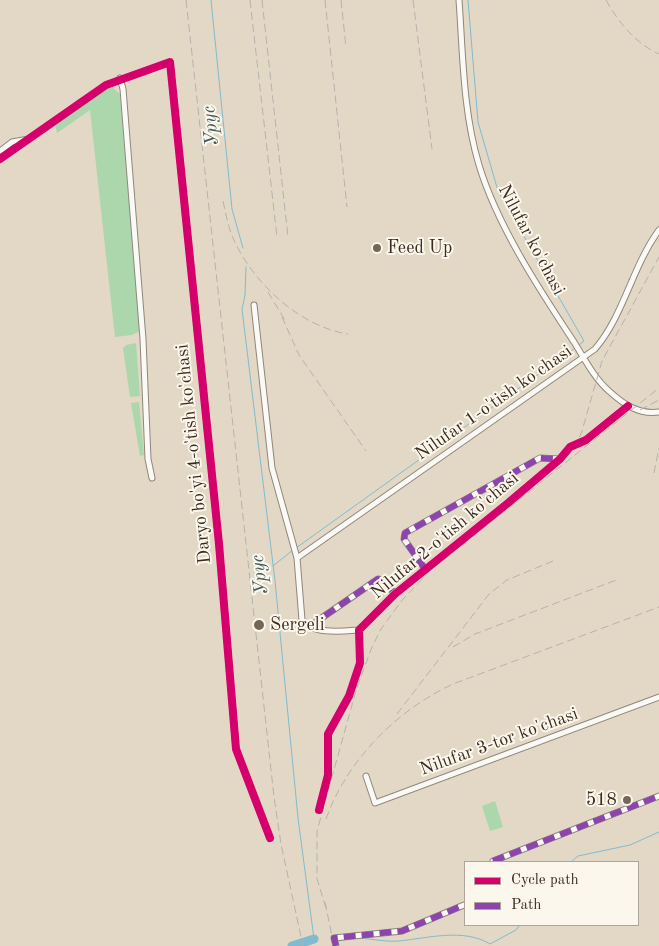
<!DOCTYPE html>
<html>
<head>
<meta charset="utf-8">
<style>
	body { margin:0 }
	#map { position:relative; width:659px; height:946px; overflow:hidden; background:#e2d8c5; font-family:"Old Standard TT",serif }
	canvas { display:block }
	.legend { position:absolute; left:464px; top:861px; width:175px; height:65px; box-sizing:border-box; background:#fbf7ec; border:1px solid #aea59a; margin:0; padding:6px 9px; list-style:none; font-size:15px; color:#3b2a1e }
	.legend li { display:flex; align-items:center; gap:10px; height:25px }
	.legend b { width:25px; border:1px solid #aea59a }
</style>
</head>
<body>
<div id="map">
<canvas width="659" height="946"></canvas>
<ul class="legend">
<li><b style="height:6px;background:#d6006c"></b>Cycle path</li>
<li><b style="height:6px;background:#8e44ad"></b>Path</li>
</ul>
</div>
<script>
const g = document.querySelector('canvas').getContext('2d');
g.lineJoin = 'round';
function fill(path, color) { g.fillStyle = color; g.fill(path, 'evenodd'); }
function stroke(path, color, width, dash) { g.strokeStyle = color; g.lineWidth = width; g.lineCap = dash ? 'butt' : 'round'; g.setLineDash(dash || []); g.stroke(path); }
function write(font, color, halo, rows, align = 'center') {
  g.font = font + ' "Old Standard TT",serif'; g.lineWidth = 4; g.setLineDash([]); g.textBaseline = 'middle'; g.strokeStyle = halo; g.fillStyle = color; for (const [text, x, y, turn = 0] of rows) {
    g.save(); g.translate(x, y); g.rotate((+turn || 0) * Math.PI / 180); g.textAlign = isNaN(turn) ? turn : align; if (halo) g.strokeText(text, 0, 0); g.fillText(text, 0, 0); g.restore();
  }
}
const green = new Path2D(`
	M112,87L120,94L140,331L132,335L115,337L90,110L57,133L55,124L106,88Z
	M136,343L140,396L130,397L123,348L126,345Z
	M139,402L144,455L140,456L131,403Z
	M495,801L503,827L490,831L482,806Z`);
const stream = new Path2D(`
	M211,0L232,209L243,248
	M468,0L478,122L498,191L584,341L579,345
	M246,267L245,295L242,309L275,581L298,818L314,939L318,938
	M296,548L575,348
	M273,566L293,550
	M571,862L578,856L630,845L659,832
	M360,938C372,939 386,942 399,941C428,938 464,928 490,944L516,930L520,925
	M339,941L346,939`);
const river = new Path2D(`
	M292,946L314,939`);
const street = new Path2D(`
	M459,0C463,55 463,112 479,165C497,225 539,289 574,342C584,358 594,378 609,391C623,404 639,415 659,412
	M120,78L123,89L143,339L148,459L152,478
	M0,151L12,142L29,139
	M0,159L106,85L170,62L219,544L236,749L270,838
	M254,305L272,468L297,558L302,620C312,635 344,631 359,630
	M297,558L595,349C624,315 632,267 659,230
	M425,569L404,539L405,533L540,458L560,459
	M310,626L378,579L383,580L395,594
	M366,776L375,803L659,697
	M319,810L328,775V734L349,696L360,663L359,630L395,594L508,503L560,459L570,447L586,440L628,406
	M493,861L659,796
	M336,946L334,938L402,931L464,905`);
const rail = new Path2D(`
	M186,0L274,797L281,844L303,946
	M250,0L277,237
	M262,0L288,237
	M325,0L347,207
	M341,0L346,47
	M413,0L432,149
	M606,0C619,23 635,43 659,54
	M223,201C226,214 228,227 233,238C252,282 300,327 348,334
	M268,292L286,322
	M282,317L299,355L366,451
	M640,410L659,400
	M566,457L576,445L582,431L602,361L659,257
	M654,473L659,448
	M453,647L475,634L619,579
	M397,714L489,594L507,580L553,561
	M326,819C347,760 397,710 453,684L659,607
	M325,902L334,946
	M326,908L317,879V831L357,687L372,647L381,629L403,599L432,569L659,388`);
const quiet = new Path2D(`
	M425,569L404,539L405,533L540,458L560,459
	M310,626L378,579L383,580L395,594
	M493,861L659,796
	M336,946L334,938L402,931L464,905`);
const cycleway = new Path2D(`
	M0,159L106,85L170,62L219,544L236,749L270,838
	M319,810L328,775V734L349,696L360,663L359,630L395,594L508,503L560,459L570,447L586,440L628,406`);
const markers = [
	[377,248,5,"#756758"],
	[259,625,6,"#756758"],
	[627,800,5,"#756758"]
];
const streetNames = [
	["Nilufar ko'chasi",531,240,62],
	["Nilufar 1-o'tish ko'chasi",494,403,-35],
	["Daryo bo'yi 4-o'tish ko'chasi",194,454,-96],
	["Nilufar 2-o'tish ko'chasi",445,536,-40],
	["Nilufar 3-tor ko'chasi",499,742,-20]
];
const poiNames = [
	["Feed Up",387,248],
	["Sergeli",270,625],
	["518",617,800,"right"]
];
const waterNames = [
	["Урус",211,126,-96],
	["Урус",260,575,-97]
];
fill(green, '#acd6ac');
stroke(stream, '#80bbcf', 1);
stroke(river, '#80bbcf', 9);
stroke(street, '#8f877c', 7);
stroke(street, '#fbf9f6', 5);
stroke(rail, '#b5b2ad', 1, [8, 4]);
stroke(quiet, '#8e44ad', 6, [12, 6]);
stroke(cycleway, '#d6006c', 8);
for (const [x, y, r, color] of markers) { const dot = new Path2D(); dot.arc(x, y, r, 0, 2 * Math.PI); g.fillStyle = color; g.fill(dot); stroke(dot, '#fbf7ec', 2); }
write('18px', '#3b2a1e', '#fbf7ec', streetNames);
write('18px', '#3b2a1e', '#fbf7ec', poiNames, 'left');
write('italic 19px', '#44595d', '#fbf7ec', waterNames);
</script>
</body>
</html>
